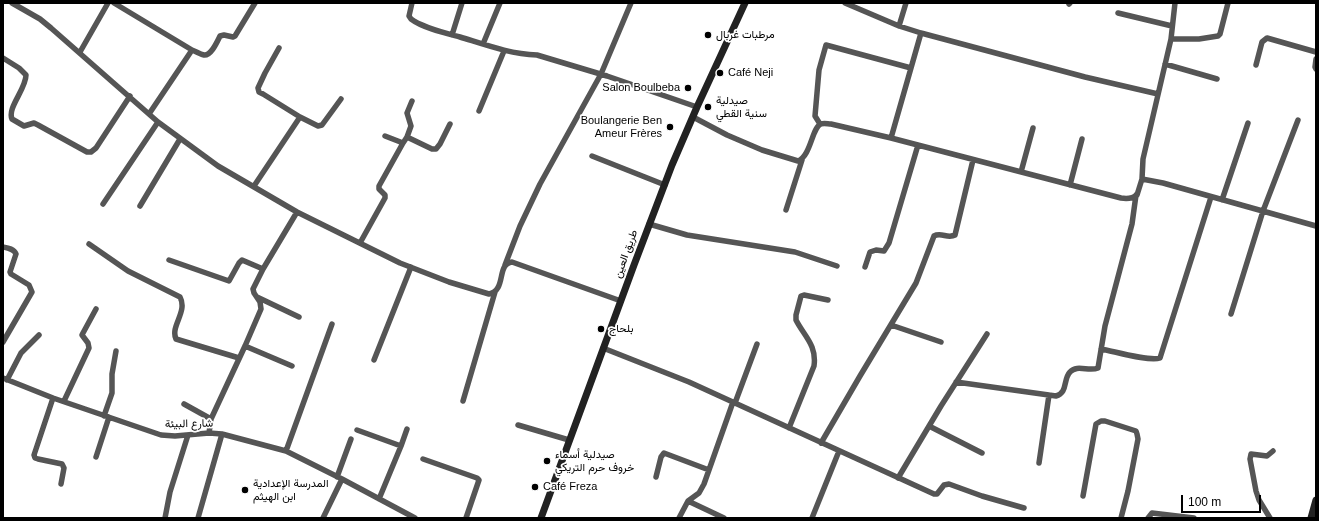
<!DOCTYPE html>
<html>
<head>
<meta charset="utf-8">
<style>
	body { margin:0 }
	#map { position:relative; width:1319px; height:521px; overflow:hidden; background:#fff; font-family:Arial,sans-serif }
	canvas { display:block }
	.frame { position:absolute; inset:0; border:4px solid #000; pointer-events:none }
	.scale { position:absolute; left:1181px; top:495px; width:80px; height:18px; box-sizing:border-box; border:2px solid #000; border-top:0; padding-left:5px; font-size:12px; line-height:14px; white-space:nowrap; color:#000; -webkit-text-stroke:3px #fff; paint-order:stroke }
</style>
</head>
<body>
<div id="map">
<canvas width="1319" height="521"></canvas>
<div class="frame"></div>
<div class="scale">100 m</div>
</div>
<script>
const g = document.querySelector('canvas').getContext('2d');
g.lineJoin = 'round';
function stroke(path, color, width, dash) { g.strokeStyle = color; g.lineWidth = width; g.lineCap = dash ? 'butt' : 'round'; g.setLineDash(dash || []); g.stroke(path); }
function write(font, color, halo, rows, align = 'center') {
  g.font = font + ' Arial,Vazirmatn,sans-serif'; g.lineWidth = 3.5; g.setLineDash([]); g.textBaseline = 'middle'; g.strokeStyle = halo; g.fillStyle = color; for (const [text, x, y, turn = 0] of rows) {
    g.save(); g.translate(x, y); g.rotate((+turn || 0) * Math.PI / 180); g.textAlign = isNaN(turn) ? turn : align; if (halo) g.strokeText(text, 0, 0); g.fillText(text, 0, 0); g.restore();
  }
}
const street = new Path2D(`
	M12,3L40,19L51,28L158,122L218,166L297,212L400,263L449,282L489,294C507,290 496,264 512,262L621,301
	M114,3L192,50
	M412,3L409,16L411,19C423,28 445,33 460,37C486,45 510,54 537,55L607,76L697,107
	M845,3L899,26L921,33L1085,77L1158,94
	M1069,4L1070,3
	M1118,13L1172,26
	M899,26L906,3
	M452,35L462,3
	M1171,39L1175,3
	M483,44L500,3
	M279,48L265,73L258,88L259,92L263,94L300,117
	M80,52L108,3
	M3,58L19,68L26,75C26,89 7,108 12,119L24,126L34,123L38,125L87,152H91L96,148L130,96
	M1316,59L1315,67L1316,69
	M1165,64L1217,79
	M1256,65L1262,42L1267,38L1316,52
	M479,111L504,51
	M149,114L192,50C195,51 200,54 204,55C211,56 217,42 220,36L224,35L233,37L235,36L255,3
	M693,117L727,135L762,150L798,161C811,156 812,127 821,124C824,123 828,124 831,124L891,138L1121,198C1127,199 1132,199 1137,195L1142,179L1163,183L1316,226
	M820,124L815,116L819,70L826,45L911,68
	M407,137L411,126L407,113L412,101
	M891,138L921,33
	M403,143L407,137L432,149H436L440,144L450,124
	M592,156L665,185
	M1021,172L1033,128
	M1142,179L1143,159L1171,39H1199L1218,36L1220,34L1228,3
	M1070,185L1082,139
	M254,186L300,117L318,126L322,125L341,99
	M1222,200L1248,123
	M103,204L158,122
	M140,206L180,139
	M786,210L802,160
	M649,224L687,235L795,252L837,266
	M360,243L385,198V195L379,189V186L403,143L385,136
	M89,244L128,271L180,297C188,312 170,326 176,339L239,358
	M3,247C8,248 14,249 16,254L10,272L11,274L29,285L32,292L3,342
	M169,260L229,281L239,263L242,260L263,269
	M505,265L520,226L540,184L601,74L631,3
	M865,267L870,252L876,250L884,251L889,243L918,145
	M257,297L299,317
	M1231,314L1263,211L1298,120
	M891,325L941,342
	M245,346L292,366
	M603,348L689,382L934,494H937L944,485L949,484L982,496L1024,508
	M1101,349C1113,351 1150,362 1160,358L1211,197
	M374,360L411,267
	M3,378L53,398L161,435L175,436L209,433L222,434L286,451L342,479L415,518
	M7,380L21,353L39,335
	M956,382L1056,396C1068,393 1063,379 1070,372C1077,364 1089,372 1098,368L1105,326L1132,224L1136,195
	M53,398L34,455L35,458L38,459L62,464L64,468L61,484
	M64,401L89,348L88,343L82,335L83,333L96,309
	M463,401L495,292
	M735,403L757,344
	M184,404L211,419
	M104,416L112,393V374L116,351
	M518,425L569,440
	M929,426L982,453
	M789,428L814,366C817,345 804,336 796,320V315L801,296L804,295L828,300
	M357,430L401,446
	M209,433L211,419L245,346L261,309L260,302L254,293L253,289L263,269L297,212
	M821,443L860,376L916,283L934,236C941,232 948,239 955,235L973,160
	M286,451L332,324
	M96,457L109,417
	M423,459L477,478L479,480L466,518
	M1039,463L1049,395
	M337,477L351,439
	M656,477L661,457L664,453L709,470
	M898,478L941,406L987,334
	M1083,496L1096,424L1101,421H1105L1136,431L1137,434L1138,439L1128,491L1121,518
	M379,499L401,446L407,429
	M688,501L724,518
	M165,518L170,492L188,435
	M198,518L222,434
	M323,518L342,479
	M679,518L688,501L699,493L704,484L733,402
	M812,518L839,451
	M1148,518L1152,513L1194,518
	M1270,518L1259,500L1256,491L1250,459L1251,454L1267,456L1273,451`);
const secondary = new Path2D(`
	M541,518L634,265L672,165L697,107L745,3
	M1311,518L1316,500`);
const markers = [
	[708,35,4,"#000"],
	[720,73,4,"#000"],
	[688,88,4,"#000"],
	[708,107,4,"#000"],
	[670,127,4,"#000"],
	[601,329,4,"#000"],
	[547,461,4,"#000"],
	[535,487,4,"#000"],
	[245,490,4,"#000"]
];
const poiNames = [
	["مرطبات غربال",716,35],
	["Café Neji",728,73],
	["Salon Boulbeba",680,88,"right"],
	["صيدلية",716,101],
	["سنية القطي",716,114],
	["Boulangerie Ben",662,121,"right"],
	["Ameur Frères",662,134,"right"],
	["بلحاج",609,329],
	["صيدلية أسماء",555,455],
	["خروف حرم التريكي",555,468],
	["المدرسة الإعدادية",253,484],
	["ابن الهيثم",253,497],
	["Café Freza",543,487]
];
const streetNames = [
	["طريق العين",626,254,-70],
	["شارع البيئة",189,424,-1]
];
stroke(street, '#555', 5.5);
stroke(secondary, '#222', 7);
for (const [x, y, r, color] of markers) { const dot = new Path2D(); dot.arc(x, y, r, 0, 2 * Math.PI); g.fillStyle = color; g.fill(dot); stroke(dot, '#fff', 1.5); }
write('11px', '#000', '#fff', poiNames, 'left');
write('11px', '#000', '#fff', streetNames);
</script>
</body>
</html>
